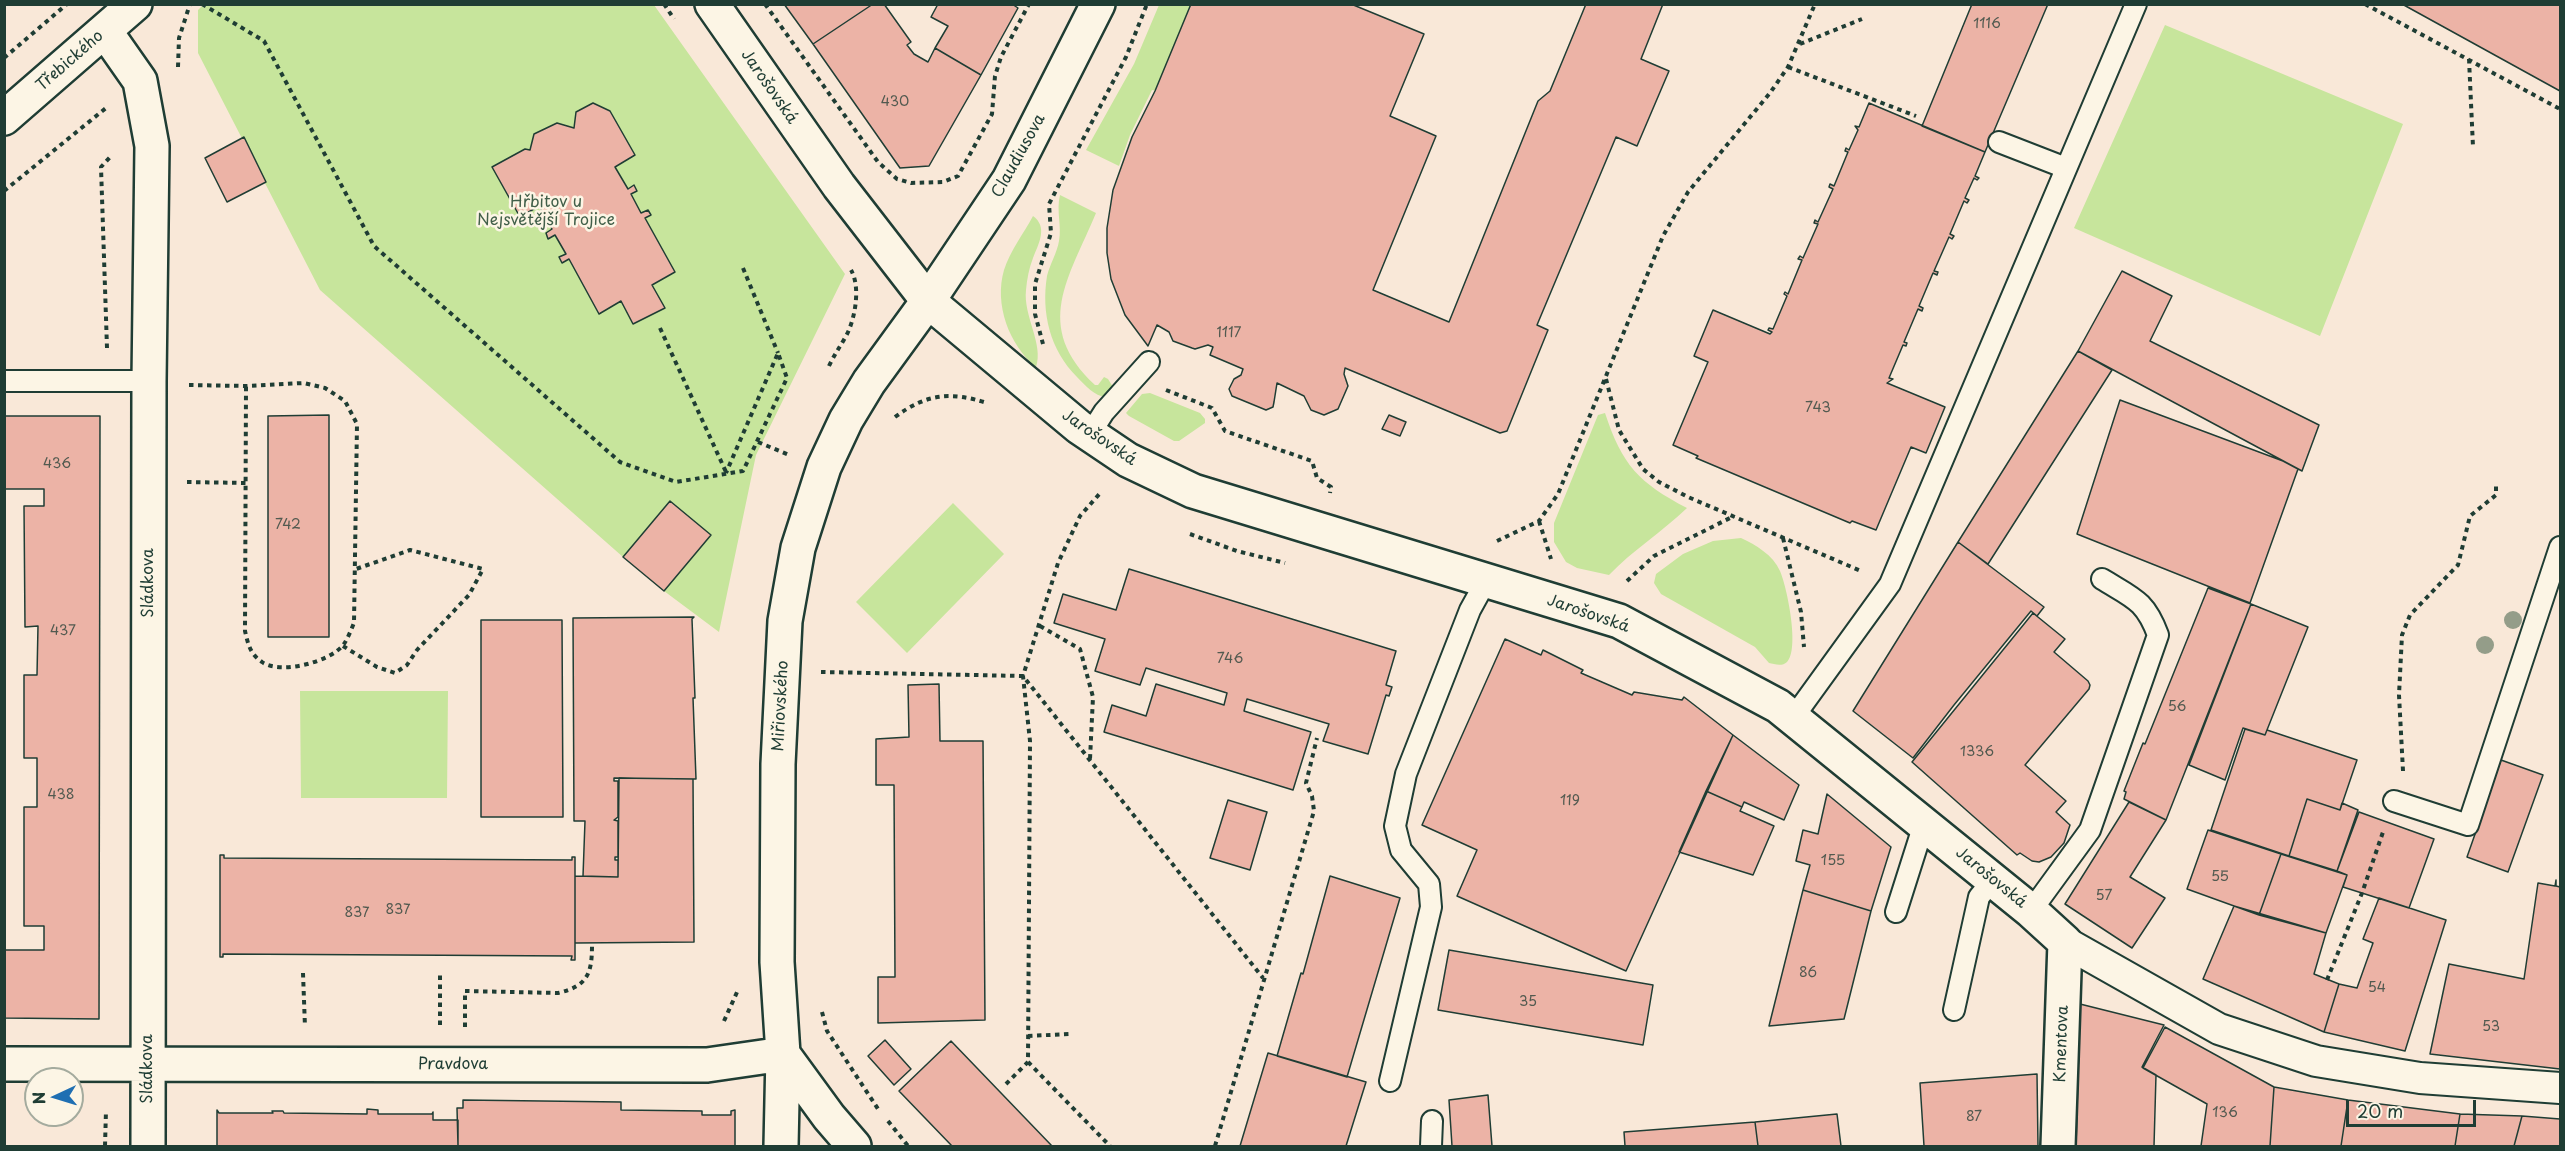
<!DOCTYPE html>
<html>
<head>
<meta charset="utf-8">
<style>
	body { margin:0 }
	#map { position:relative; width:2565px; height:1151px; overflow:hidden; background:#f9e8d8; font-family:"Playpen Sans",sans-serif }
	canvas { display:block }
	.frame { position:absolute; inset:0; border:6px solid #1f3d34; pointer-events:none }
	.north { position:absolute; left:24px; top:1067px; width:60px; height:60px; box-sizing:border-box; background:#fcf5e5; border:2px solid #a4ab9e; border-radius:50%; rotate:266deg; font-size:16px; font-weight:700; line-height:24px; text-align:center; color:#1f3d34 }
	.north::after { content:''; display:block; margin:auto; width:21px; height:27px; background:#1f6fb2; clip-path:polygon(50% 0,100% 100%,50% 72%,0 100%) }
	.scale { position:absolute; left:2346px; top:1100px; width:130px; height:27px; box-sizing:border-box; border:3px solid #1f3d34; border-top:0; padding-left:8px; font-size:18px; line-height:21px; white-space:nowrap; color:#1f3d34; -webkit-text-stroke:4px #fcf5e5; paint-order:stroke }
</style>
</head>
<body>
<div id="map">
<canvas width="2565" height="1151"></canvas>
<div class="frame"></div>
<div class="north">N</div>
<div class="scale">20 m</div>
</div>
<script>
const g = document.querySelector('canvas').getContext('2d');
g.lineJoin = 'round';
function fill(path, color) { g.fillStyle = color; g.fill(path, 'evenodd'); }
function stroke(path, color, width, dash) { g.strokeStyle = color; g.lineWidth = width; g.lineCap = dash ? 'butt' : 'round'; g.setLineDash(dash || []); g.stroke(path); }
function write(font, color, halo, rows, align = 'center') {
  g.font = font + ' "Playpen Sans",sans-serif'; g.lineWidth = 5; g.setLineDash([]); g.textBaseline = 'middle'; g.strokeStyle = halo; g.fillStyle = color; for (const [text, x, y, turn = 0] of rows) {
    g.save(); g.translate(x, y); g.rotate((+turn || 0) * Math.PI / 180); g.textAlign = isNaN(turn) ? turn : align; if (halo) g.strokeText(text, 0, 0); g.fillText(text, 0, 0); g.restore();
  }
}
const green = new Path2D(`
	M204,4L654,5L845,274L756,455L719,632L664,591L623,557L320,290L198,53V10Z
	M1159,5H1195L1161,92L1152,90L1130,135L1119,166L1086,150L1134,64Z
	M2165,25L2403,124L2320,336L2074,228Z
	M1060,195L1096,213C1069,278 1032,326 1095,385H1098L1104,377L1108,379L1113,387L1106,397C1094,396 1086,386 1077,377C1050,350 1041,313 1047,276C1050,264 1057,253 1059,241C1062,226 1056,211 1060,195Z
	M1033,216C1048,227 1039,243 1033,258C1029,268 1027,279 1026,290C1023,316 1044,344 1036,367C1009,345 994,304 1004,270C1010,251 1024,233 1033,216Z
	M1150,393L1200,413L1205,419V423L1179,441H1174L1129,416L1126,413L1142,394Z
	M1605,413C1622,465 1639,483 1687,508C1662,532 1633,550 1609,575L1577,568L1566,562L1554,542V523L1598,415Z
	M953,503L1004,554L907,653L856,602Z
	M1741,538C1756,545 1773,555 1780,571C1787,587 1800,649 1787,662C1782,667 1774,664 1769,663L1755,647L1661,594L1654,583L1656,574L1683,554L1713,541Z
	M300,691H448L447,798H301Z`);
const building = new Path2D(`
	M784,4H873L813,44Z
	M873,4H884L911,42L907,45L914,54L928,62L935,48L981,75L929,166L900,168L813,44Z
	M938,4H1012L1018,8L981,75L935,48L948,26L931,17Z
	M1191,4H1351L1424,34L1390,116L1436,136L1373,290L1449,322L1538,101L1550,91L1586,4H1663L1641,59L1669,71L1637,146L1616,137L1537,325L1548,330L1507,431L1500,433L1345,368L1344,374L1348,386L1338,409L1324,415L1311,410L1304,396L1277,383L1274,402L1273,407L1266,410L1232,396L1229,389L1234,379L1241,375L1243,369L1210,355L1213,347L1208,345L1195,349L1192,348L1173,341L1169,332L1157,325L1148,346L1125,315L1111,279L1107,253V228L1113,190L1132,137L1155,91Z
	M1972,4H2048L1985,152L1922,126Z
	M2402,4H2560V91Z
	M593,103L610,111L635,155L615,167L628,189L634,185L637,191L631,194L641,213L648,210L651,215L645,218L675,272L652,285L665,308L633,324L621,301L599,314L569,259L562,263L559,257L566,254L555,235L548,239L546,233L552,229L539,206L520,217L492,167L525,149L530,150L534,134L557,123L574,128L576,112Z
	M1869,103L1985,152L1975,176L1979,178L1977,180L1974,178L1965,198L1969,200L1967,203L1964,201L1950,234L1954,236L1952,239L1949,237L1934,271L1938,272L1937,275L1933,273L1919,306L1923,308L1922,311L1918,309L1904,342L1907,343L1906,346L1903,345L1889,378L1893,379L1887,383L1945,407L1926,453L1911,447L1876,530L1852,521L1850,523L1696,458L1698,456L1673,445L1708,362L1694,356L1713,310L1770,334L1772,332L1768,330L1769,328L1773,329L1787,296L1784,294L1785,292L1788,294L1802,260L1798,259L1800,256L1803,258L1818,224L1814,223L1815,220L1818,222L1833,189L1829,187L1830,184L1834,186L1848,152L1845,151L1846,148L1849,150L1858,130L1855,126L1859,127Z
	M244,137L266,182L227,202L205,158Z
	M2122,271L2172,296L2150,341L2319,425L2302,471L2078,351Z
	M2078,351L2112,370L1988,564L1958,542Z
	M2120,400L2283,461L2298,469L2250,603L2077,534Z
	M329,415V637H268V416Z
	M1389,415L1406,422L1400,436L1382,429Z
	M4,416H100L99,1019L4,1018V950H44V926H24V807H37V758H24V675H37L38,626L25,627L24,506H44V489H4Z
	M670,501L711,535L664,591L623,557Z
	M1958,542L2044,607L2037,616L2031,611L1954,705L1913,758L1853,711Z
	M1129,569L1396,651L1386,685L1392,687L1389,696L1386,695L1368,754L1323,741L1329,724L1247,699L1244,711L1311,732L1293,790L1104,732L1112,705L1146,716L1156,684L1224,705L1227,693L1146,668L1140,685L1095,671L1105,639L1054,623L1063,594L1116,610Z
	M2208,588L2251,604L2166,820L2124,799L2126,792L2124,791L2143,743L2145,744Z
	M2251,604L2308,627L2265,735L2243,728L2225,780L2189,765Z
	M2033,613L2065,639L2054,652L2088,681L2090,685L2089,689L2025,765L2066,801L2056,812L2070,825L2064,843L2051,857L2039,862L2032,861L2020,853L2017,855L1912,762Z
	M694,617L692,619L695,698H693L696,779L614,778V781H618V817L614,820L618,821V857H615V860H618V877L583,876L585,821H574L573,618Z
	M481,620H562L563,817H481Z
	M1505,639L1541,655L1543,650L1583,670L1581,673L1632,695L1634,692L1682,700L1684,697L1733,735L1626,971L1457,896L1477,850L1422,825Z
	M939,684L940,741H983L985,1020L878,1023V977H895L894,785H876V739L909,737L908,685Z
	M2245,729L2265,735L2267,730L2357,760L2340,810L2307,799L2289,856L2211,830Z
	M1733,735L1799,785L1784,820L1744,802L1742,807L1706,791Z
	M2501,760L2543,775L2508,872L2467,857Z
	M619,778L693,779L694,942L575,943V876L618,877Z
	M1706,791L1742,807L1740,811L1774,826L1753,875L1679,852Z
	M1827,794L1891,847L1871,911L1803,890L1810,865L1796,861L1803,830L1818,834Z
	M2307,799L2340,810L2342,803L2358,810L2337,871L2289,856Z
	M1228,800L1267,812L1250,870L1210,858Z
	M2129,802L2166,820L2130,877L2165,898L2132,948L2065,904Z
	M2359,812L2434,839L2409,908L2343,887L2347,875L2337,871Z
	M2208,830L2281,854L2259,915L2187,889Z
	M2281,854L2347,875L2326,933L2259,915Z
	M220,855H224V858L572,860V857H575V960H571L572,956L223,954V957H220Z
	M1330,876L1400,898L1347,1077L1277,1056L1301,973L1303,974Z
	M2556,880V886L2560,887V1069L2430,1054L2449,964L2524,979L2538,883L2555,886Z
	M1803,890L1871,911L1844,1019L1769,1026Z
	M2379,898L2446,920L2405,1051L2324,1032L2339,984L2357,988L2373,943L2363,939Z
	M2234,906L2326,933L2314,974L2339,984L2324,1032L2203,979Z
	M1449,950L1653,985L1643,1045L1438,1010Z
	M2080,1004L2164,1025L2142,1067L2156,1075L2154,1146H2076Z
	M2165,1027L2274,1087L2270,1146H2201L2207,1104L2143,1068Z
	M885,1040L911,1069L894,1085L868,1056Z
	M951,1041L1052,1146H952L899,1091Z
	M1268,1053L1366,1082L1346,1146H1240Z
	M2037,1074L2038,1146H1924L1920,1083Z
	M2274,1087L2348,1100L2341,1146H2270Z
	M1488,1095L1492,1146H1452L1449,1100Z
	M463,1100L621,1102V1110L702,1111V1115H731V1111L735,1110V1146H458L457,1108H463Z
	M2348,1100L2460,1114L2455,1146H2341Z
	M367,1109L378,1110V1114H432L433,1112V1120H458V1146H217V1110L219,1113H273L272,1111H283L284,1113L367,1114Z
	M1837,1114L1841,1146H1758L1755,1122Z
	M2460,1114L2522,1116L2514,1146H2455Z
	M2522,1116L2560,1119V1146H2514Z
	M1755,1122L1758,1146H1625L1624,1132Z`);
const path = new Path2D(`
	M202,4L264,41L374,246L620,462L676,482L743,471L787,378L778,353L726,473
	M664,4L674,19
	M765,4L878,162L897,179L911,183L943,182L958,176L992,114L995,76L1001,57L1029,4
	M2365,4L2560,109
	M1800,44L1862,19
	M4,58L67,4
	M2469,59L2473,147
	M178,67L179,38L190,4
	M1788,67L1916,116
	M4,191L106,108
	M743,268L778,353
	M660,328L726,472
	M1043,344L1035,314V284L1051,233L1049,204L1126,57L1147,4
	M107,348L101,167L112,155
	M829,366C834,355 840,347 846,336C855,320 861,287 851,270
	M1606,379L1619,430L1643,469L1659,482L1688,497L1861,571
	M189,385L246,386L304,383L325,388L345,401L357,424L354,623C351,630 348,638 344,644C331,662 280,675 262,662C250,654 248,644 245,631L246,386
	M1166,390L1212,408L1225,431L1312,461L1317,478L1331,487L1330,493
	M895,417C926,394 950,391 987,403
	M758,442L789,455
	M187,482L246,483
	M1539,521L1551,559
	M1190,534L1237,551L1285,563
	M1783,538L1801,612L1804,647
	M1497,541L1539,521L1558,494L1663,236L1688,192L1770,93L1788,67L1815,4
	M1627,581L1654,556L1734,516
	M1040,626L1080,649L1093,697L1090,759
	M343,646L377,667L395,673L407,665L417,650L469,595L483,569L410,550L356,569
	M821,672L1023,676L1263,978
	M2403,771L2399,695L2402,635L2410,615L2458,565L2470,516L2496,495V484
	M303,973L305,1027
	M2327,980L2362,893L2383,832
	M822,1012L827,1031L878,1109
	M724,1021L738,990
	M440,1025V971
	M465,1027V991L558,993C588,986 592,973 592,945
	M1028,1036L1069,1034
	M1028,1062L1110,1146
	M1006,1084L1028,1062L1030,741L1023,676L1058,563L1080,516L1102,491
	M888,1121L908,1146
	M105,1146L106,1110
	M1215,1146L1314,811L1312,796L1306,783L1317,738`);
const service = new Path2D(`
	M1999,142L2066,168
	M4,381H149
	M1090,434L1104,412L1149,362
	M1793,718L1890,584L2136,4
	M2394,801L2468,825L2560,547
	M2031,911L2090,830L2158,635C2145,600 2133,598 2102,579
	M1896,912L1924,824
	M1954,1010L1979,897L1993,880
	M1390,1081L1431,907L1429,884L1401,850L1395,826L1406,774L1470,610L1486,581
	M1431,1146L1432,1121`);
const pedestrian = new Path2D(`
	M2065,942L2219,1029L2316,1061L2420,1078L2560,1088`);
const minor = new Path2D(`
	M712,4L839,186L928,301L1079,427L1128,460L1193,491L1619,621L1778,706L2031,911L2065,942L2058,1146
	M105,31L140,81L152,146L149,381L148,1146
	M4,118L135,4
	M783,1054L829,1117L854,1146
	M4,1064L707,1065L783,1054
	M781,1146L783,1054L777,962L778,764L785,621L798,548L824,467L846,420L869,382L928,301L1009,180L1098,4`);
const trees = [
	[2513,620],
	[2485,645]
];
const numberNames = [
	["1116",1987,24],
	["430",895,102],
	["1117",1229,333],
	["743",1818,408],
	["436",57,464],
	["742",288,525],
	["437",63,631],
	["746",1230,659],
	["56",2177,707],
	["1336",1977,752],
	["438",61,795],
	["119",1570,801],
	["155",1833,861],
	["55",2220,877],
	["57",2104,896],
	["837",398,910],
	["837",357,913],
	["86",1808,973],
	["54",2377,988],
	["35",1528,1002],
	["53",2491,1027],
	["136",2225,1113],
	["87",1974,1117]
];
const streetNames = [
	["Třebického",70,61,-41],
	["Jarošovská",769,87,55],
	["Claudiusova",1019,156,-61],
	["Jarošovská",1099,438,34],
	["Sládkova",149,583,-90],
	["Jarošovská",1588,614,19],
	["Miřiovského",781,706,-87],
	["Jarošovská",1991,878,39],
	["Kmentova",2062,1044,-88],
	["Pravdova",453,1065],
	["Sládkova",148,1069,-90]
];
const parkNames = [
	["Hřbitov u",546,203],
	["Nejsvětější Trojice",546,221]
];
fill(green, '#c7e59c');
fill(building, '#ecb3a6');
stroke(building, '#1f3d34', 1.5);
stroke(service, '#1f3d34', 24);
stroke(pedestrian, '#1f3d34', 34);
stroke(minor, '#1f3d34', 38);
stroke(path, '#1f3d34', 4, [4.5, 4.5]);
stroke(service, '#fcf5e5', 20);
stroke(pedestrian, '#fcf5e5', 30);
stroke(minor, '#fcf5e5', 33);
g.fillStyle = '#949d89';
for (const [x, y] of trees) { g.beginPath(); g.arc(x, y, 9, 0, 2 * Math.PI); g.fill(); }
write('14px', '#525a50', null, numberNames);
write('16px', '#1f3d34', '#fcf5e5', streetNames);
write('16px', '#415f49', '#fcf5e5', parkNames);
</script>
</body>
</html>
